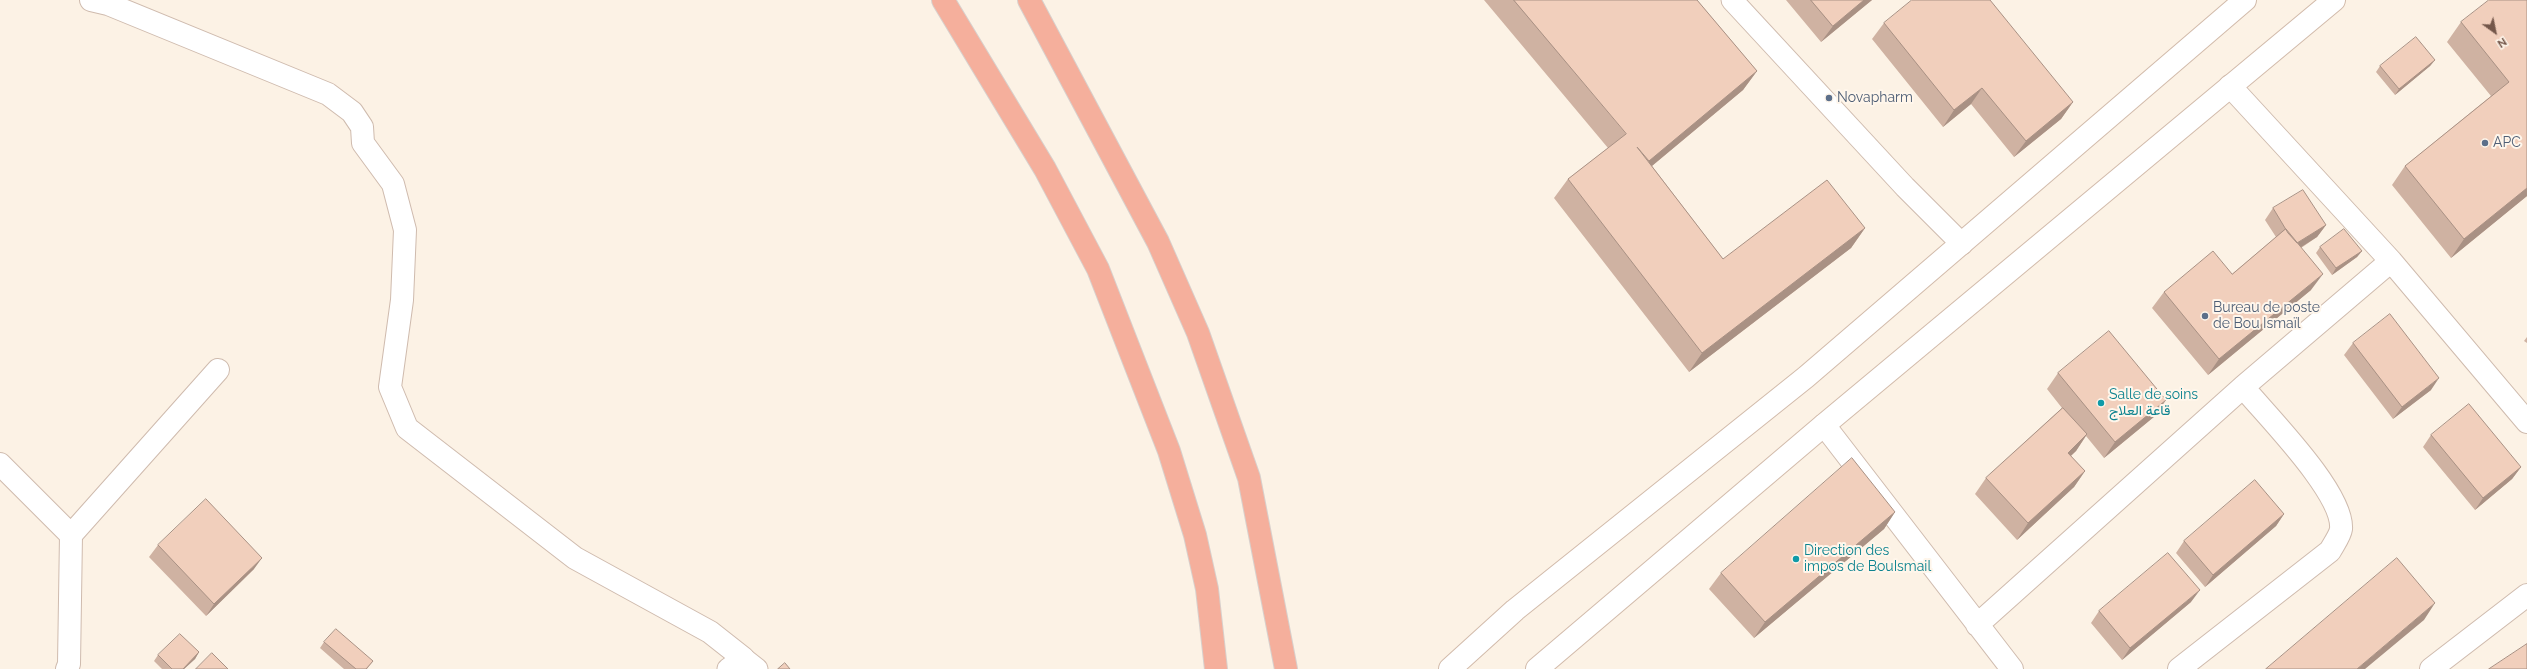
<!DOCTYPE html>
<html>
<head>
<meta charset="utf-8">
<style>
	body { margin:0 }
	#map { position:relative; width:2527px; height:669px; overflow:hidden; background:#fcf2e5; font-family:Raleway,sans-serif }
	canvas { display:block }
	.north { position:absolute; left:2475px; top:12px; width:40px; height:40px; -webkit-text-stroke:3px #fff6eb; paint-order:stroke; rotate:147deg; font-size:11px; font-weight:700; line-height:16px; text-align:center; color:#74574a }
	.north::after { content:''; display:block; margin:auto; width:14px; height:18px; background:#74574a; clip-path:polygon(50% 0,100% 100%,50% 72%,0 100%) }
</style>
</head>
<body>
<div id="map">
<canvas width="2527" height="669"></canvas>
<div class="north">N</div>
</div>
<script>
const g = document.querySelector('canvas').getContext('2d');
g.lineJoin = 'round';
function stroke(path, color, width, dash) { g.strokeStyle = color; g.lineWidth = width; g.lineCap = dash ? 'butt' : 'round'; g.setLineDash(dash || []); g.stroke(path); }
function fill(path, color) { g.fillStyle = color; g.fill(path, 'evenodd'); }
function write(font, color, halo, rows, align = 'center') {
  g.font = font + ' Raleway,Vazirmatn,sans-serif'; g.lineWidth = 4; g.setLineDash([]); g.textBaseline = 'middle'; g.strokeStyle = halo; g.fillStyle = color; for (const [text, x, y, turn = 0] of rows) {
    g.save(); g.translate(x, y); g.rotate((+turn || 0) * Math.PI / 180); g.textAlign = isNaN(turn) ? turn : align; if (halo) g.strokeText(text, 0, 0); g.fillText(text, 0, 0); g.restore();
  }
}
const service = new Path2D(`
	M1732,0L1905,187L1962,244
	M728,669L743,658L757,669`);
const minor = new Path2D(`
	M91,0L108,4L328,94L352,112L362,127L363,143L393,184L405,230L402,300L390,387L407,428L575,558L710,632L743,658
	M2230,86L2391,261L2527,422
	M1824,425L2012,669
	M0,464L71,535
	M1977,625L2243,387L2391,261
	M67,669L69,664L71,535L218,370
	M2179,669L2330,551C2333,545 2340,536 2341,529C2344,493 2267,416 2243,387
	M2431,669L2527,595`);
const secondary = new Path2D(`
	M1450,669L1515,610L1806,377L2245,0
	M1537,669L1824,425L2334,0`);
const motorway = new Path2D(`
	M943,0L1045,169L1098,269L1169,451L1195,535L1207,589L1216,669
	M1029,0L1158,242L1198,333L1249,478L1286,669`);
const wall = new Path2D(`
	M1484,0H1697L1757,71L1743,90L1652,166L1723,259L1865,228L1851,248L1689,372L1554,198L1568,179L1608,148Z
	M1786,0H1872L1821,42Z
	M2527,0V196L2451,258L2392,185L2405,166L2491,96L2447,42L2461,22Z
	M1884,23L2073,102L2061,119L2014,157L1971,104L1943,127L1872,39Z
	M2435,60L2430,66L2395,95L2376,72L2380,66Z
	M2273,208L2326,225L2317,237L2301,248L2311,290L2208,375L2152,308L2164,292L2232,274L2276,237L2265,220Z
	M2320,247L2362,251L2357,257L2332,275L2316,253Z
	M2527,337V343L2524,341Z
	M2353,343L2431,390L2393,419L2344,355Z
	M2058,373L2155,416L2104,458L2086,436L2076,451L2071,456L2085,471L2074,487L2017,540L1975,494L1986,478L2062,408L2047,389Z
	M2431,435L2521,467L2512,479L2475,510L2423,447Z
	M1895,512L1884,529L1754,638L1709,589L1721,573Z
	M2284,514L2276,526L2205,587L2176,553L2184,541Z
	M158,545L254,569L206,616L149,557Z
	M2191,602L2122,660L2091,623L2099,611Z
	M324,642L373,661L367,669H344L320,648Z
	M199,652L195,659L184,669H162L154,661L158,655Z`);
const shadedWall = new Path2D(`
	M1864,0H1872L1821,42L1833,26Z
	M2435,60L2430,66L2395,95L2399,89Z
	M1757,71L1743,90L1635,180L1649,161Z
	M1982,88L1971,104L1943,127L1954,110Z
	M2073,102L2061,119L2014,157L2026,141Z
	M2527,188V196L2451,258L2464,239Z
	M2326,225L2317,237L2287,256L2296,244Z
	M1865,228L1851,248L1689,372L1702,353Z
	M2362,251L2357,257L2332,275L2336,268Z
	M2323,274L2311,290L2208,375L2219,359Z
	M2439,378L2431,390L2393,419L2402,407Z
	M2166,400L2155,416L2104,458L2115,442Z
	M2087,434L2076,451L2056,469L2068,453Z
	M2521,467L2512,479L2475,510L2483,498Z
	M2085,471L2074,487L2017,540L2028,523Z
	M1895,512L1884,529L1754,638L1765,622Z
	M2284,514L2276,526L2205,587L2213,575Z
	M262,558L254,569L206,616L214,604Z
	M2200,590L2191,602L2122,660L2130,648Z
	M2435,603L2424,620L2365,669H2357Z
	M199,652L195,659L184,669H183Z`);
const building = new Path2D(`
	M1514,0H1697L1757,71L1649,161L1637,147L1723,259L1827,180L1865,228L1702,353L1568,179L1626,134Z
	M1811,0H1864L1833,26Z
	M1912,0H1990L2073,102L2026,141L1982,88L1954,110L1884,23Z
	M2489,0H2527V188L2464,239L2405,166L2509,82L2461,22Z
	M2416,37L2435,60L2399,89L2380,66Z
	M2303,190L2326,225L2297,243L2288,233L2273,208Z
	M2286,229L2323,274L2219,359L2164,292L2213,251L2232,274Z
	M2344,229L2362,251L2336,268L2320,247Z
	M2390,314L2439,378L2402,407L2353,343Z
	M2109,331L2166,400L2115,442L2058,373Z
	M2469,404L2521,467L2483,498L2431,435Z
	M2063,408L2087,434L2068,453L2085,471L2028,523L1986,478Z
	M1852,458L1895,512L1765,622L1721,573Z
	M2255,480L2284,514L2213,575L2184,541Z
	M206,499L262,558L214,604L158,545Z
	M2168,553L2200,590L2130,648L2099,611Z
	M2397,558L2435,603L2357,669H2266Z
	M336,629L373,661L366,669H356L324,642Z
	M180,634L199,652L183,669H172L158,655Z
	M2527,644V669H2489Z
	M212,653L228,669H196Z
	M785,663L790,669H778Z`);
const markers = [
	[1829,98,4,"#5c6f8a"],
	[2485,143,4,"#5c6f8a"],
	[2205,316,4,"#5c6f8a"],
	[2101,403,4,"#0f9aa8"],
	[1796,559,4,"#0f9aa8"]
];
const serviceNames = [
	["Novapharm",1837,98],
	["APC",2493,143],
	["Bureau de poste",2213,308],
	["de Bou Ismaïl",2213,324]
];
const cultureNames = [
	["Salle de soins",2109,395],
	["قاعة العلاج",2109,411],
	["Direction des",1804,551],
	["impos de BouIsmail",1804,567]
];
stroke(service, '#cfbbae', 23);
stroke(minor, '#cfbbae', 24);
stroke(secondary, '#d2bbab', 24);
stroke(motorway, '#d8d0cc', 24);
stroke(service, '#fff', 21);
stroke(minor, '#fff', 22);
stroke(secondary, '#fff', 22);
stroke(motorway, '#f5af9c', 22);
fill(wall, '#cfb2a2');
fill(shadedWall, '#a99184');
fill(building, '#f1cfbc');
stroke(building, '#a99184', 1);
for (const [x, y, r, color] of markers) { const dot = new Path2D(); dot.arc(x, y, r, 0, 2 * Math.PI); g.fillStyle = color; g.fill(dot); stroke(dot, '#fff6eb', 1.5); }
write('14px', '#4e5e75', '#fff6eb', serviceNames, 'left');
write('14px', '#0d838f', '#fff6eb', cultureNames, 'left');
</script>
</body>
</html>
